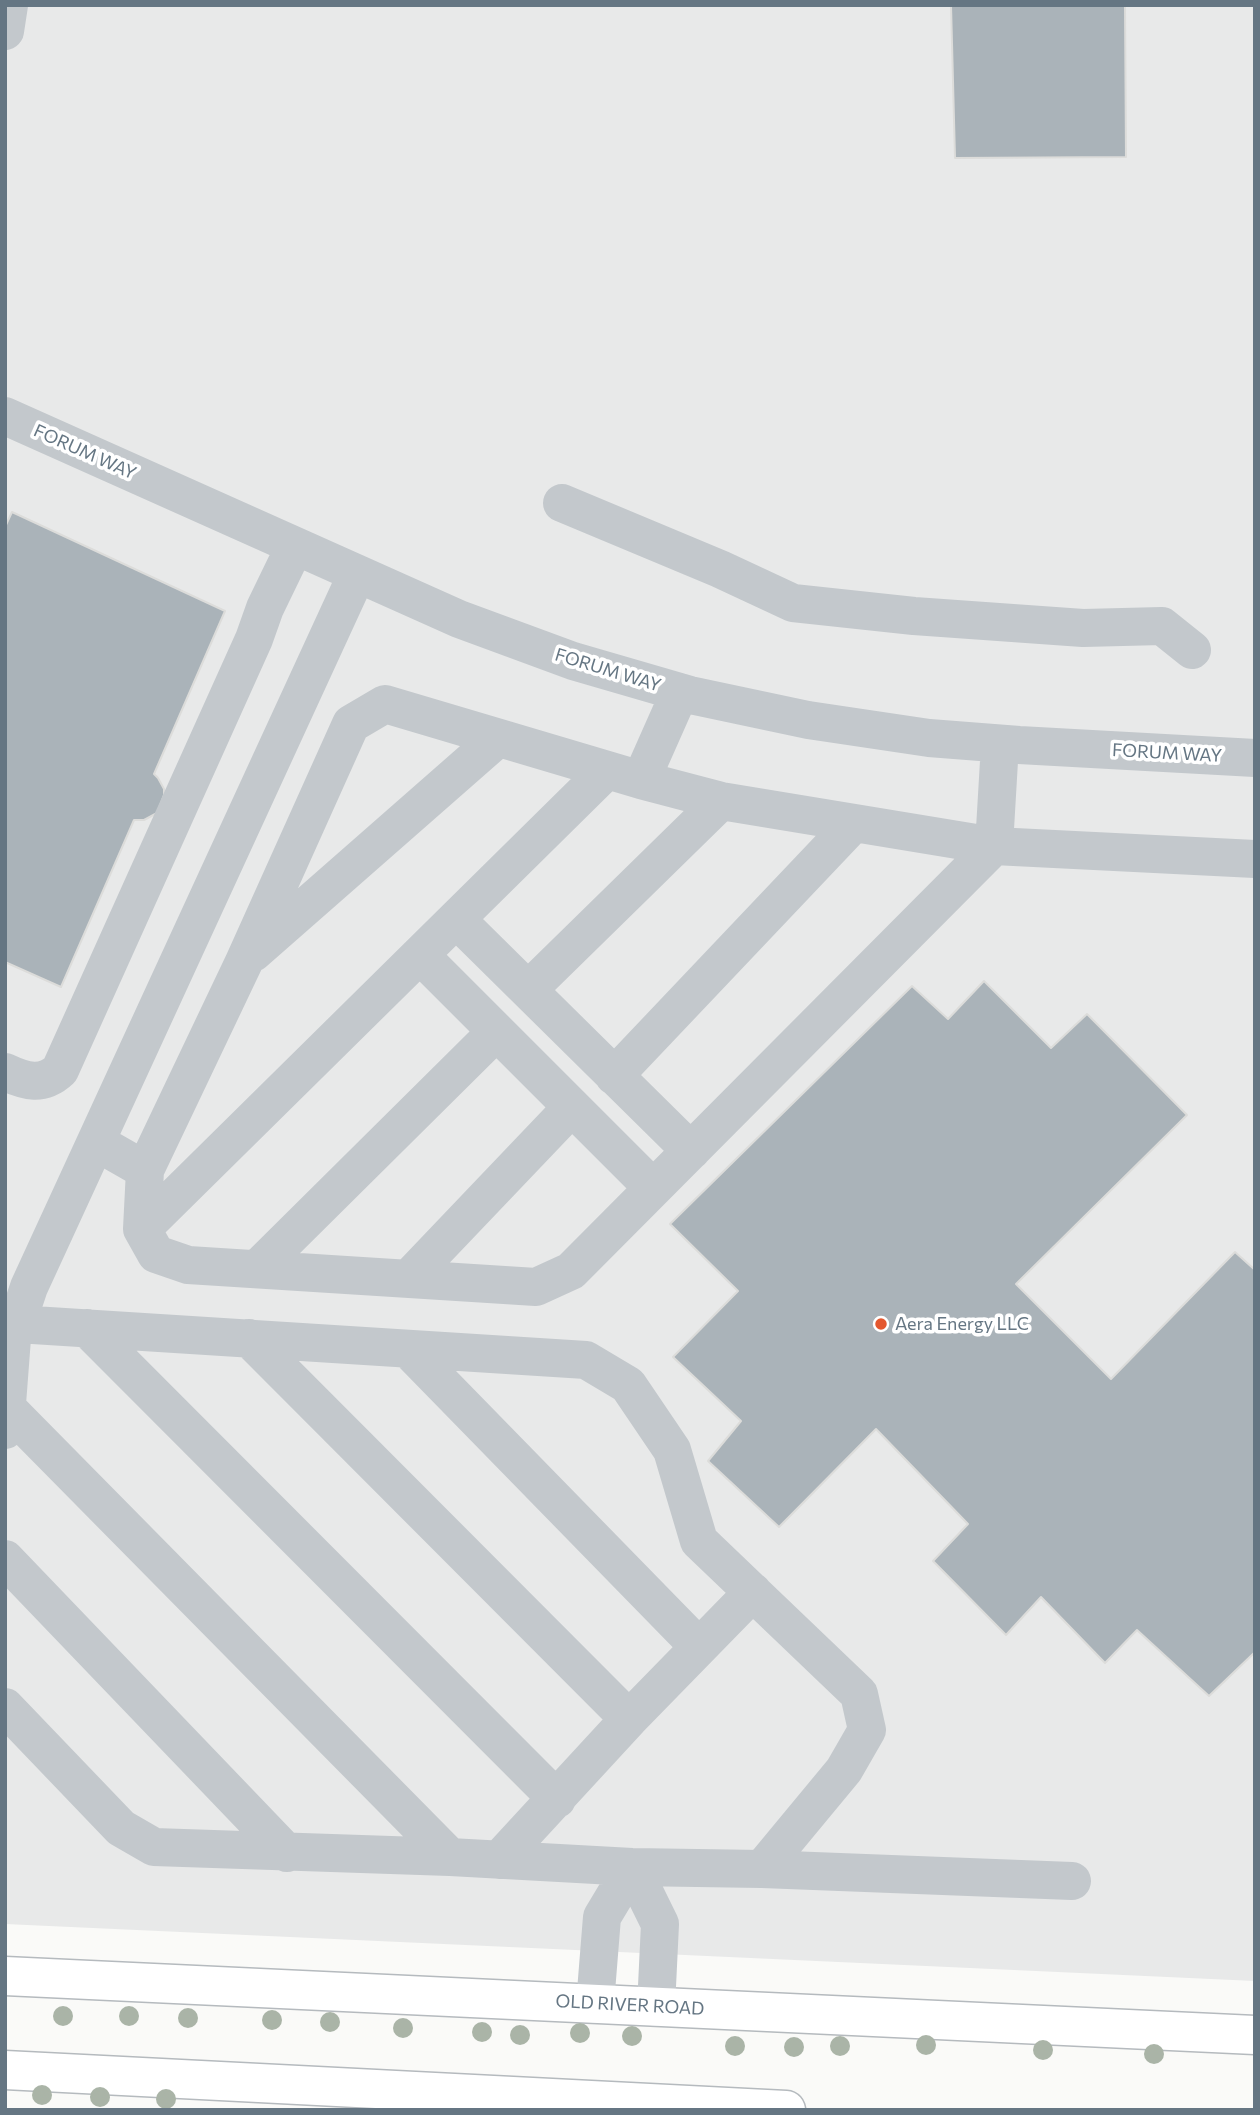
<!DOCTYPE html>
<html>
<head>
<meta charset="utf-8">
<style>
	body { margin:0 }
	#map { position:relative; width:1260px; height:2115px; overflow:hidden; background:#fafaf8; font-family:Commissioner,sans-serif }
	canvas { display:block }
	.frame { position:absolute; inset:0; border:7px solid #657683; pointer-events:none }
</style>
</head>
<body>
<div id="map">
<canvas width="1260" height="2115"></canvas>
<div class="frame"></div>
</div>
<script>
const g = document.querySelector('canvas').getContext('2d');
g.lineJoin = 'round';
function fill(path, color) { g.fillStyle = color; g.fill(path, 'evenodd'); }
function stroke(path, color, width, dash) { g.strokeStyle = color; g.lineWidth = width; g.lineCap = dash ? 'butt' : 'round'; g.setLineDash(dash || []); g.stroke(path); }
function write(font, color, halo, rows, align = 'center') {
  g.font = font + ' Commissioner,sans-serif'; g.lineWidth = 7; g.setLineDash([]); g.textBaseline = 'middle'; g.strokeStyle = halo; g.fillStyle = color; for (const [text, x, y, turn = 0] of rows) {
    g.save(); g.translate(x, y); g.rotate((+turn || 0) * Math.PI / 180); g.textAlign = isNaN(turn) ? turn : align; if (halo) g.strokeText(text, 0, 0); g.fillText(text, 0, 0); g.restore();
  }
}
const built = new Path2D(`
	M5,5H1255V1981L5,1924Z`);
const building = new Path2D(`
	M951,5H1125L1126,157L955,158Z
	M12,512L225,611L154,774L158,778L164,789V795L157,813L144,820H134L61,987L5,962V527Z
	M984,981L1051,1048L1087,1014L1187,1115L1016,1284L1111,1379L1235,1252L1255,1270V1652L1209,1696L1137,1630L1105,1663L1041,1597L1006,1635L933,1561L968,1524L876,1429L779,1527L708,1461L741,1421L673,1357L738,1291L670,1224L912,986L948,1019Z`);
const minor = new Path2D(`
	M5,31L9,5
	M5,416L459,619L573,661L690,695L808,720L929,738L1019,745L1255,758
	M562,503L720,569L793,603L914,616L1083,628L1162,626L1192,650
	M641,780L680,692
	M456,919L691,1151
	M253,953L498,738
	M420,955L653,1188
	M528,990L721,801
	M5,1072C26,1082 43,1086 60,1070L254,639L265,608L295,546
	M614,1076L854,823
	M96,1142L145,1170L142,1229L156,1254L188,1265L536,1287L571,1271L994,846L1255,859
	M145,1170L244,962L351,724L385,704L641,780L721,801L994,846L1000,744
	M142,1229L607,770
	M257,1269L496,1032
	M408,1279L572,1107
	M87,1328L557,1799
	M249,1338L629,1719
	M408,1349L699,1647
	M7,1408L450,1857
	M5,1430L12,1338L29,1287L357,574
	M5,1559L287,1853
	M5,1707L121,1828L154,1847L450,1857L632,1867L762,1869L844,1770L867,1730L859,1694L699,1541L672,1450L628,1385L586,1360L17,1324
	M499,1860L629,1719L753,1592
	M762,1869L1072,1881
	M595,2004L602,1917L632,1867L660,1924L656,2007`);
const major = new Path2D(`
	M5,1976L1255,2035
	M5,2070L786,2110`);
const trees = [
	[63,2016],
	[129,2016],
	[188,2018],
	[272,2020],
	[330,2022],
	[403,2028],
	[482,2032],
	[580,2033],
	[520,2035],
	[632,2036],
	[926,2045],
	[735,2046],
	[840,2046],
	[794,2047],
	[1043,2050],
	[1154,2054],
	[42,2095],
	[100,2097],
	[166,2099]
];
const markers = [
	[881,1324,7,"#e4572e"]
];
const streetNames = [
	["FORUM WAY",85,452,24],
	["FORUM WAY",608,670,17],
	["FORUM WAY",1167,753,3],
	["OLD RIVER ROAD",630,2005,3]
];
const poiNames = [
	["Aera Energy LLC",895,1324]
];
fill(built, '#e8e9e9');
fill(building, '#aab3b9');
stroke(building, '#dcdcda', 2);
stroke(major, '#b5babe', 41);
stroke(minor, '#c3c8cc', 38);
stroke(major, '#fff', 38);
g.fillStyle = '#aab4a7';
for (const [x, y] of trees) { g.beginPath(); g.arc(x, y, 10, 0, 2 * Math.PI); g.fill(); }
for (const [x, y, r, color] of markers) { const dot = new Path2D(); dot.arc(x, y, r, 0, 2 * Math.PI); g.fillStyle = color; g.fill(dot); stroke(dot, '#fff', 2.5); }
write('18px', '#657683', '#fff', streetNames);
write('18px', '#657683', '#fff', poiNames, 'left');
</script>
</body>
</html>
